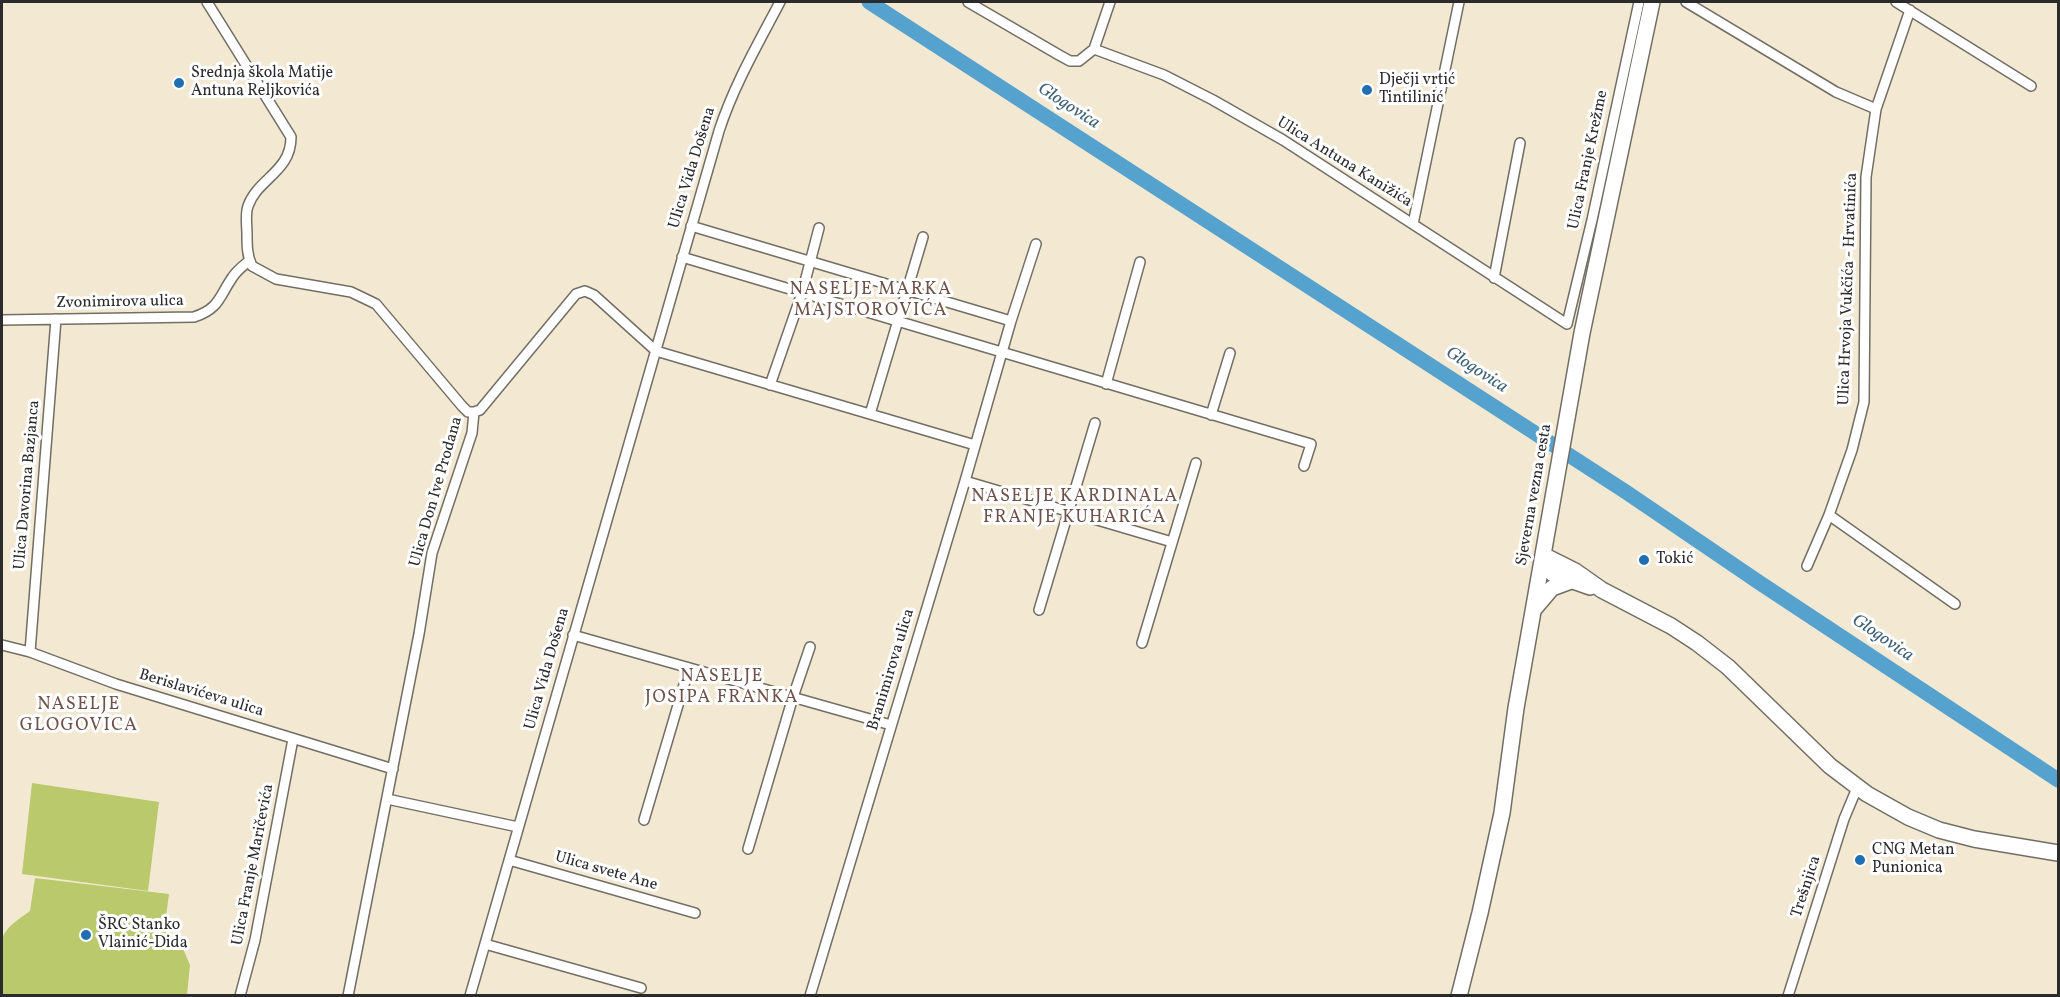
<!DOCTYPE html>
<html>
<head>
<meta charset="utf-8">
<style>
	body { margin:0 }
	#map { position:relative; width:2060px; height:997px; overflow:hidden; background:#f3e9d2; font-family:Vollkorn,serif }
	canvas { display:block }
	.frame { position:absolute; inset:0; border:3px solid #2b2b2b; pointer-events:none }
</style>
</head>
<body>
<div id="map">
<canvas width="2060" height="997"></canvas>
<div class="frame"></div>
</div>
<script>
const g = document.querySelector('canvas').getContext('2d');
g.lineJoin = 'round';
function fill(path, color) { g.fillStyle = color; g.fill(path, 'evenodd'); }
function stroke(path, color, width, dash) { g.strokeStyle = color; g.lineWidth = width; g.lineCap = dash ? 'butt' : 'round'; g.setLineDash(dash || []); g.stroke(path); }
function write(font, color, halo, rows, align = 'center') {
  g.font = font + ' Vollkorn,serif'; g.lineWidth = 6; g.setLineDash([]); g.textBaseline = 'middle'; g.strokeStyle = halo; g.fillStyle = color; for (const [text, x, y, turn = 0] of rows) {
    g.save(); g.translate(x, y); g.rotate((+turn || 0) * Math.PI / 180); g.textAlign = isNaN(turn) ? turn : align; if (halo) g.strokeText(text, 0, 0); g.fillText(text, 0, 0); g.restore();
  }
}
const green = new Path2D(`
	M32,783L159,802L148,891L22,874Z
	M35,878L169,894L164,931L181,944L190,965L187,995H2V938C8,925 19,919 30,911Z`);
const river = new Path2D(`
	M869,2L1626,492L1760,583L2058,780`);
const minor = new Path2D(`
	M207,2L291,137C291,172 258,178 248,206C245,214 247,226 247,234C247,245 247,256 252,266L276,279L351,292L376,304L462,406L468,412H474
	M968,2L1059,55L1070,61H1079L1094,49L1110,2
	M1686,2L1836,92L1876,109
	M1896,2L2031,86
	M1094,49L1164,75L1213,100L1283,140L1567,324L1592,220L1639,2
	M1413,224L1459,2
	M691,226L1011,321
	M682,257L1311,444L1304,466
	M1494,278L1520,143
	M2,320L194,317C219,309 219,297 232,278C236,271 243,266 249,261
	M1106,384L1140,262
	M770,385L802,293L819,228
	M474,412L480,410L576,294L585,291L594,295L656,351L975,445
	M870,414L923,237
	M1211,415L1230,353
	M965,481L1172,542
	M1829,515L1955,604
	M1807,566L1829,515L1852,450L1864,402L1866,177L1876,109L1910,10
	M1039,610L1095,423
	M573,635L891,725
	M1142,643L1196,463
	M2,645L30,652L116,684L393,769
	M30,652L56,319
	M387,799L518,827
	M644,820L689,668
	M748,849L793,697L810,647
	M509,860L695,913
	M485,944L641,988
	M240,996L255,940L293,739
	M348,996L419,634L432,553L472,433L474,412
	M470,996L719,131C734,85 758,44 780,2
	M810,996L965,481L1011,321L1036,244
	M1788,996L1844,819L1857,788`);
const primary = new Path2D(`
	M1543,555L1575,571L1602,590L1671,626L1697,643L1728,667L1830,766L1867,794L1908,817L1939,830L1974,839L2058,853
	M1542,562L1553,574L1590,587
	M1535,608L1552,588L1571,581
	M1459,996L1480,913L1502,813L1516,708L1582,333L1652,2`);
const markers = [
	[179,83,6,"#1f6fb2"],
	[1367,90,6,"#1f6fb2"],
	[1644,560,6,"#1f6fb2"],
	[1860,860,6,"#1f6fb2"],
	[86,935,6,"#1f6fb2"]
];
const poiNames = [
	["Srednja škola Matije",191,74],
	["Antuna Reljkovića",191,92],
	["Dječji vrtić",1379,81],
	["Tintilinić",1379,99],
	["Tokić",1656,560],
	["CNG Metan",1872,851],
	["Punionica",1872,869],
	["ŠRC Stanko",98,926],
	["Vlainić-Dida",98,944]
];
const streetNames = [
	["Ulica Franje Krežme",1589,160,-78],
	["Ulica Antuna Kanižića",1344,163,32],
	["Ulica Vida Došena",693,168,-73],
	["Ulica Hrvoja Vukčića - Hrvatinića",1849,289,-88],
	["Zvonimirova ulica",120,303,-1],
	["Ulica Davorina Bazjanca",28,485,-85],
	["Ulica Don Ive Prodana",437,492,-74],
	["Sjeverna vezna cesta",1535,495,-80],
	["Ulica Vida Došena",548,669,-74],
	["Branimirova ulica",892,670,-73],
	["Berislavićeva ulica",201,694,17],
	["Ulica Franje Maričevića",254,865,-79],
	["Ulica svete Ane",606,872,16],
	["Trešnjica",1807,887,-72]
];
const waterNames = [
	["Glogovica",1068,107,33],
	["Glogovica",1476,371,33],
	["Glogovica",1882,639,34]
];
const neighbourhoodNames = [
	["NASELJE MARKA",871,291],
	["MAJSTOROVIĆA",871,312],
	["NASELJE KARDINALA",1075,498],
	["FRANJE KUHARIĆA",1075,519],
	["NASELJE",722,678],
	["JOSIPA FRANKA",722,699],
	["NASELJE",79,706],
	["GLOGOVICA",79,727]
];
fill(green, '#bac96b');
stroke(river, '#56a2ce', 15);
stroke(minor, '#716e65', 12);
stroke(primary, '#716e65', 18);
stroke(minor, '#fff', 9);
stroke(primary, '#fff', 15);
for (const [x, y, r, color] of markers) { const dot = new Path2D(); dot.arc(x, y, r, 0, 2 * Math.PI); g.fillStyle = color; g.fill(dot); stroke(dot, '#fff', 2); }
write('16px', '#2b2b2b', '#fff', poiNames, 'left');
write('16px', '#2b2b2b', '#fff', streetNames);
write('italic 18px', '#3e6174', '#fff', waterNames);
g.letterSpacing = '1.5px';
write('18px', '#6e5148', '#fff', neighbourhoodNames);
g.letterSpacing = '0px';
</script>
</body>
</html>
